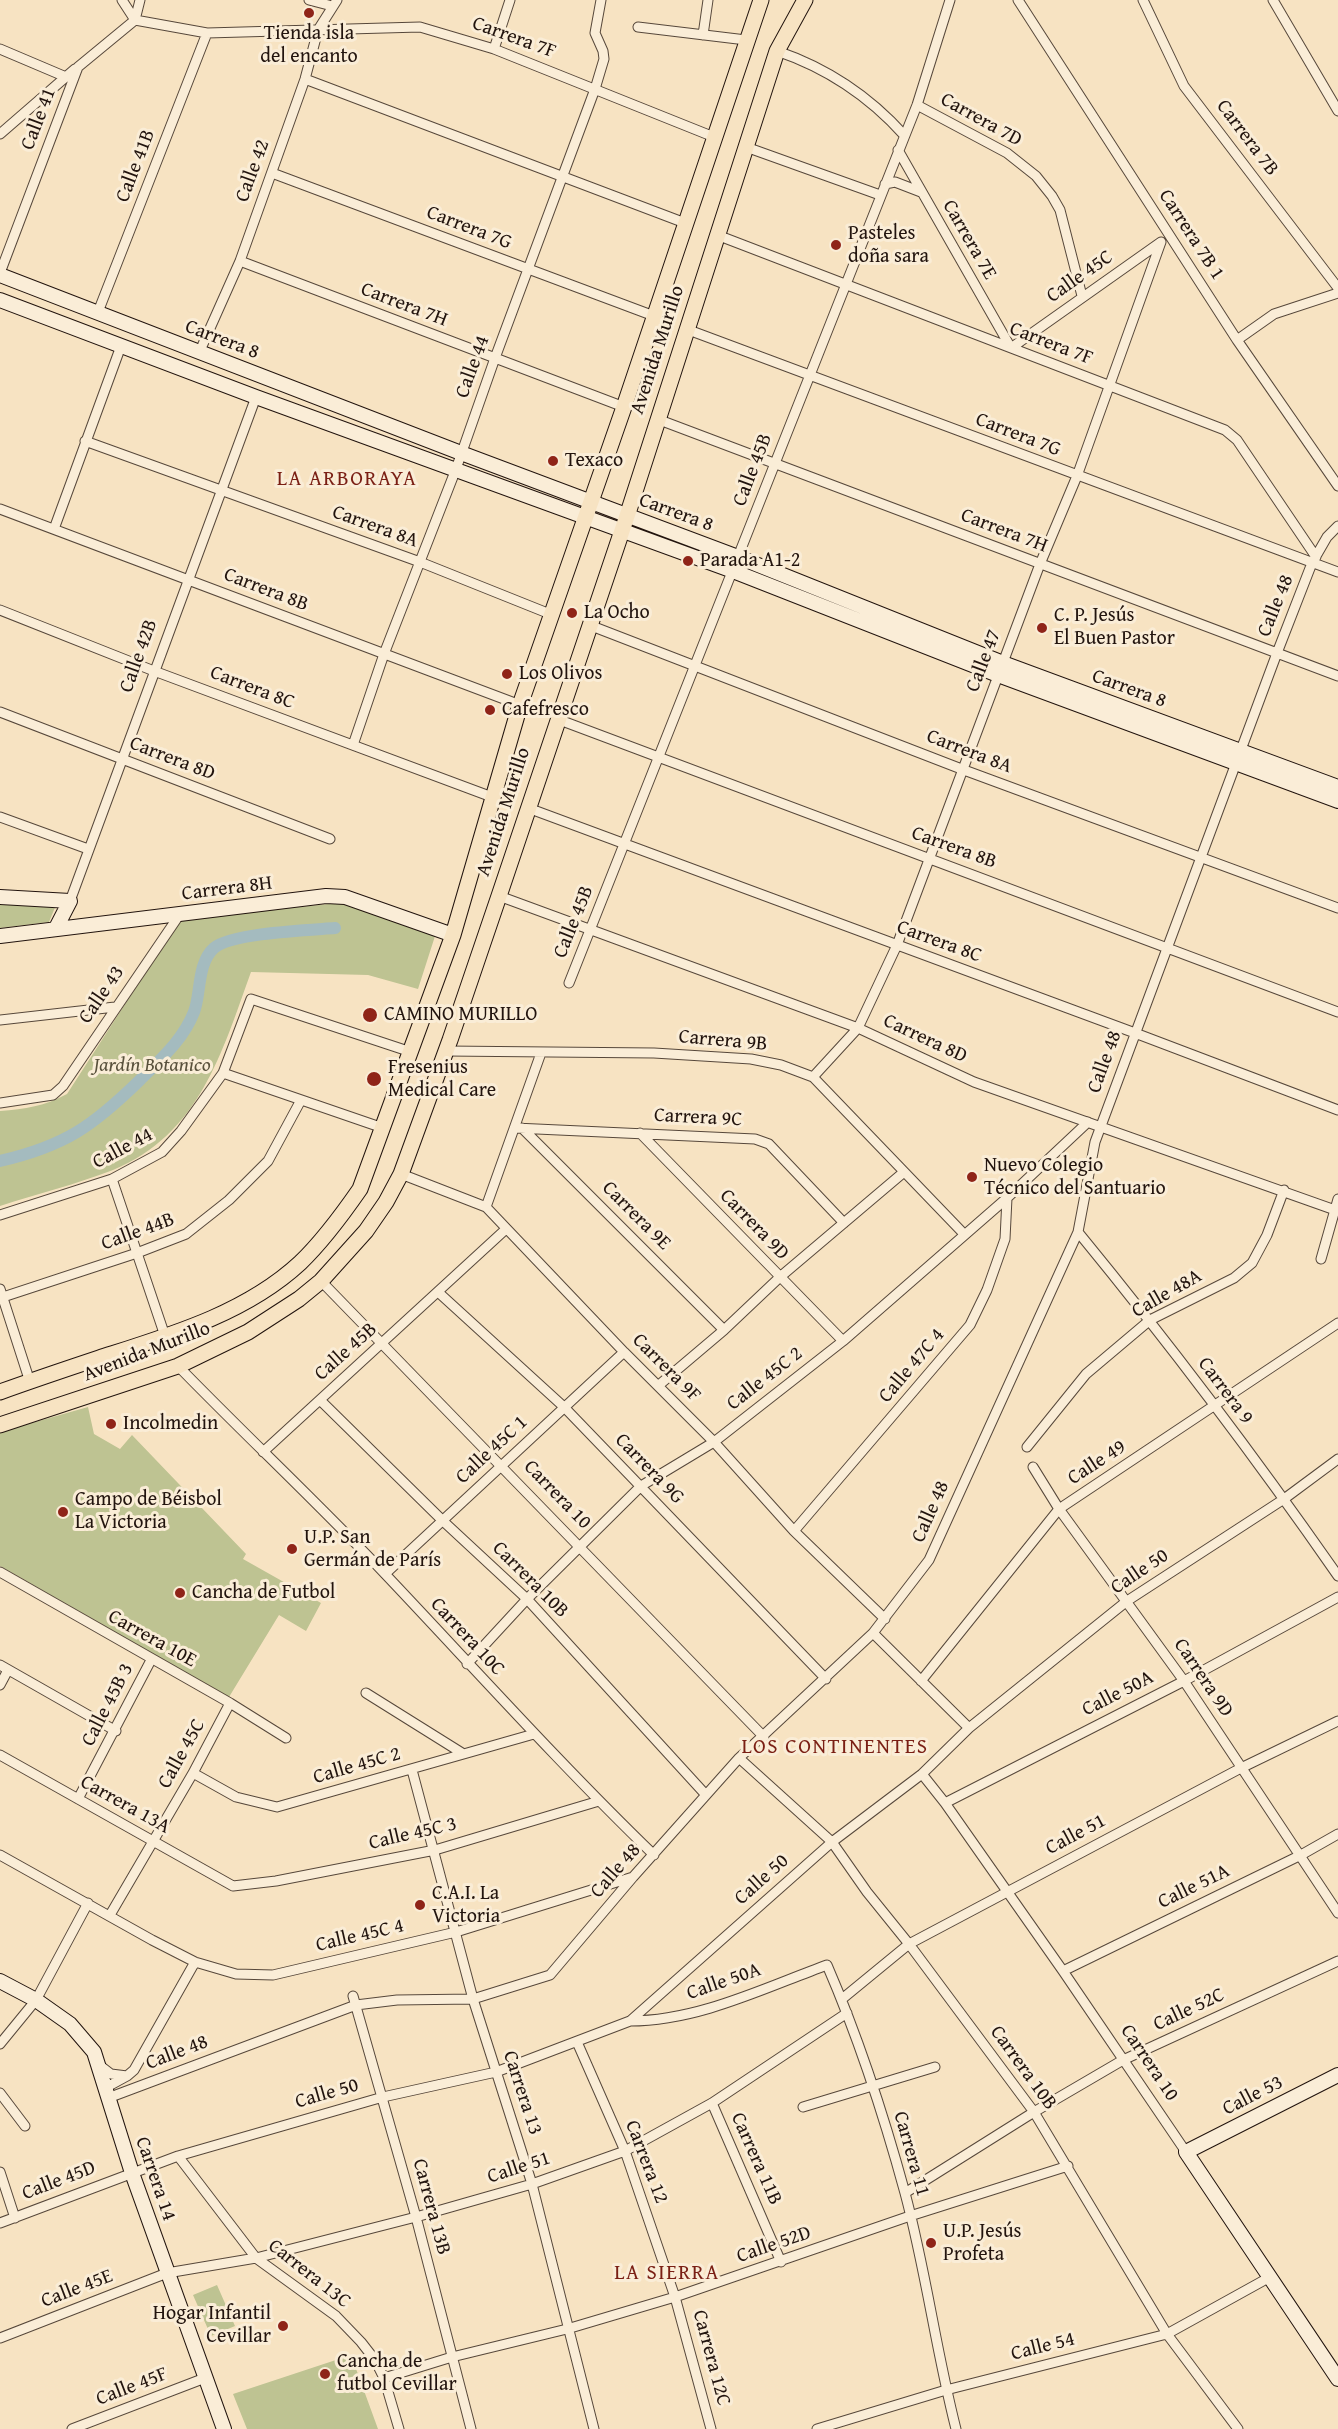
<!DOCTYPE html>
<html>
<head>
<meta charset="utf-8">
<style>
	body { margin:0 }
	canvas { display:block; background:#f7e3c2 }
</style>
</head>
<body>
<canvas width="1338" height="2429"></canvas>
<script>
const g = document.querySelector('canvas').getContext('2d');
g.lineJoin = 'round';
function fill(path, color) { g.fillStyle = color; g.fill(path, 'evenodd'); }
function stroke(path, color, width, dash) { g.strokeStyle = color; g.lineWidth = width; g.lineCap = dash ? 'butt' : 'round'; g.setLineDash(dash || []); g.stroke(path); }
function write(font, color, halo, rows, align = 'center') {
  g.font = font + ' "Gentium Book Plus",serif'; g.lineWidth = 6; g.setLineDash([]); g.textBaseline = 'middle'; g.strokeStyle = halo; g.fillStyle = color; for (const [text, x, y, turn = 0] of rows) {
    g.save(); g.translate(x, y); g.rotate((+turn || 0) * Math.PI / 180); g.textAlign = isNaN(turn) ? turn : align; if (halo) g.strokeText(text, 0, 0); g.fillText(text, 0, 0); g.restore();
  }
}
const green = new Path2D(`
	M0,901L56,905L49,922L0,928Z
	M339,903L354,906L436,933L418,989L368,975L251,972C222,1052 200,1134 113,1170C77,1184 37,1194 0,1206V1111C25,1109 45,1106 67,1094L180,919Z
	M88,1407L94,1434L120,1449L132,1435L246,1554L243,1559L321,1603L306,1631L279,1615L229,1697L0,1566V1432Z
	M217,2285L235,2326L211,2336L193,2295Z
	M351,2355L378,2429H247L233,2394Z`);
const canal = new Path2D(`
	M0,1161C65,1146 93,1126 140,1080C161,1059 183,1040 194,1012C201,994 197,963 214,948C231,933 310,930 335,928`);
const street = new Path2D(`
	M122,0L135,20L207,33L420,27L494,49L714,137
	M309,0L332,6
	M1018,0L1237,340L1338,486
	M1143,0L1184,86L1338,288
	M1273,0L1338,111
	M638,27L746,40
	M703,35L708,0
	M0,49L66,77
	M494,49L510,0
	M777,51C827,68 869,96 904,135
	M305,79L685,223
	M917,105L1007,153L1036,176L1052,196L1060,210L1082,296
	M0,134L75,69
	M746,147L880,195
	M898,150L1011,348L1161,242
	M272,173L654,316
	M885,184L895,182L921,192
	M717,235L1225,430L1237,440L1316,557
	M240,261L624,407
	M0,273L78,67L135,20L140,0
	M98,312L207,33
	M686,329L1338,572
	M1237,340L1274,314L1338,293
	M199,353L240,261L305,79L318,30L337,0
	M657,419L1338,676
	M85,441L420,562L550,614
	M0,509L520,705
	M54,529L121,346
	M0,610L154,671L492,797
	M589,625L964,770L1338,908
	M0,712L330,839
	M557,719L1338,1012
	M353,745L384,654L456,469L495,358L595,89L604,59L603,51L595,33L601,0
	M528,808L1135,1033L1338,1110
	M0,817L88,849
	M499,896L858,1028L974,1082L1338,1211
	M70,901L256,397
	M569,983L917,105L950,0
	M0,1020L115,1007
	M446,1051L654,1053L751,1059L781,1065L813,1077L964,1234
	M223,1073L383,1128
	M813,1077L858,1028L897,945L1040,564L1077,476L1161,242
	M0,1103L53,1095L63,1086L180,914
	M515,1128L755,1139L769,1144L844,1223
	M522,1128L724,1330
	M640,1133L843,1341
	M401,1174L486,1207L624,1352L714,1442L794,1531L885,1619
	M112,1179L165,1336
	M486,1207L541,1053
	M0,1215L112,1179L162,1152L181,1131L223,1073L251,999L411,1052
	M1078,1232C1169,1343 1256,1458 1338,1576
	M1321,1259L1338,1199
	M321,1281L764,1737
	M0,1289L30,1382
	M438,1292L564,1407L826,1679
	M0,1298L137,1253L186,1234L229,1200L268,1161L301,1100
	M178,1366C247,1437 319,1504 387,1576C475,1669 561,1765 654,1855
	M659,1385L724,1330L780,1277L904,1172
	M320,1400L443,1521L527,1599L706,1795
	M1027,1447L1086,1374L1150,1320L1234,1278L1252,1263L1267,1235L1284,1190
	M263,1452L506,1229
	M1033,1467L1059,1509L1184,1681L1338,1913
	M794,1531L970,1325L987,1290L1005,1239L1007,1198
	M0,1572L230,1703L286,1738
	M385,1574L624,1352
	M873,1633L969,1728
	M467,1664L527,1599L641,1486L714,1442L843,1341L1007,1198L1088,1122
	M0,1665L116,1731
	M921,1681L1059,1509L1338,1323
	M0,1685L8,1670
	M366,1693L462,1753
	M0,1755L233,1886L276,1881L435,1850L599,1801
	M739,1758L832,1842L867,1892L909,1944L1034,2112L1167,2334L1238,2429
	M412,1770L473,1999L532,2184L594,2429
	M193,1773L236,1797L277,1807L534,1734
	M922,1774L945,1803L1063,1971L1186,2152
	M78,1799L151,1660
	M945,1803L1184,1681L1338,1597
	M0,1855L152,1940L195,1962L236,1974L273,1975L456,1932L633,1877
	M110,1915L193,1773L230,1703
	M1063,1971L1301,1855L1338,1834
	M353,1996L416,2217L471,2429
	M842,1999L909,1944L1241,1768L1338,1721
	M630,2021C698,2021 764,1988 827,1965C859,2039 884,2116 905,2193C926,2271 936,2351 956,2429
	M577,2042L625,2151L675,2297L711,2429
	M0,2044L36,2000L88,1903
	M98,2064L111,2074L127,2076
	M105,2088L127,2076L134,2070L195,1962
	M0,2093L25,2126
	M108,2098L356,2005L397,2000L473,1999L550,1975L633,1877L739,1758L873,1633L929,1560L1078,1232L1095,1142L1277,653L1312,563L1327,537L1338,526
	M712,2103L781,2262
	M803,2107L935,2067
	M178,2156L256,2258L336,2316L361,2342L375,2360L384,2378L399,2429
	M0,2172L15,2218
	M905,2193L1034,2112L1123,2060L1338,1961
	M0,2223L178,2156L383,2097L496,2072L630,2021L832,1842L922,1774L969,1728L1127,1601L1284,1499L1338,1459
	M0,2338L167,2273L256,2258L416,2217L532,2184L625,2151L712,2103L847,2013
	M384,2378L452,2357L567,2329L675,2297L910,2216L1068,2166
	M72,2429L205,2378
	M817,2429L946,2390L1167,2334L1270,2277`);
const secondary = new Path2D(`
	M0,275L461,453L738,557L1003,663L1338,787
	M0,300L256,397L733,571L998,675L1338,801
	M0,897L70,901L56,928
	M0,936L326,896L345,897L453,935
	M0,1981L36,2000L70,2024L94,2052L132,2173L224,2429
	M1338,2075L1186,2152L1338,2379`);
const primary = new Path2D(`
	M0,1392C33,1380 66,1369 99,1358C168,1336 245,1314 300,1263C323,1241 342,1215 360,1189L453,935L520,705L624,407L761,0
	M0,1425L178,1366L248,1332L299,1299L321,1281L366,1231L386,1202L401,1174L450,1040L499,896L629,510L777,51L805,0`);
const markers = [
	[309,13,6,"#8f2418"],
	[836,245,6,"#8f2418"],
	[553,461,6,"#8f2418"],
	[688,561,6,"#8f2418"],
	[572,613,6,"#8f2418"],
	[1042,628,6,"#8f2418"],
	[507,674,6,"#8f2418"],
	[490,710,6,"#8f2418"],
	[370,1015,8,"#8f2418"],
	[374,1079,8,"#8f2418"],
	[972,1177,6,"#8f2418"],
	[111,1424,6,"#8f2418"],
	[63,1512,6,"#8f2418"],
	[292,1549,6,"#8f2418"],
	[180,1593,6,"#8f2418"],
	[420,1905,6,"#8f2418"],
	[931,2243,6,"#8f2418"],
	[283,2326,6,"#8f2418"],
	[325,2374,6,"#8f2418"]
];
const poiNames = [
	["Tienda isla",309,34,"center"],
	["del encanto",309,57,"center"],
	["Pasteles",848,234],
	["doña sara",848,257],
	["Texaco",565,461],
	["Parada A1-2",700,561],
	["La Ocho",584,613],
	["C. P. Jesús",1054,616],
	["El Buen Pastor",1054,639],
	["Los Olivos",519,674],
	["Cafefresco",502,710],
	["CAMINO MURILLO",384,1015],
	["Fresenius",388,1068],
	["Medical Care",388,1091],
	["Nuevo Colegio",984,1166],
	["Técnico del Santuario",984,1189],
	["Incolmedin",123,1424],
	["Campo de Béisbol",75,1500],
	["La Victoria",75,1523],
	["U.P. San",304,1538],
	["Germán de París",304,1561],
	["Cancha de Futbol",192,1593],
	["C.A.I. La",432,1894],
	["Victoria",432,1917],
	["U.P. Jesús",943,2232],
	["Profeta",943,2255],
	["Hogar Infantil",271,2314,"right"],
	["Cevillar",271,2337,"right"],
	["Cancha de",337,2362],
	["futbol Cevillar",337,2385]
];
const streetNames = [
	["Carrera 7F",514,38,20],
	["Calle 41",39,119,-69],
	["Carrera 7D",981,120,29],
	["Carrera 7B",1247,138,53],
	["Calle 41B",136,166,-69],
	["Calle 42",253,171,-70],
	["Carrera 7G",469,228,21],
	["Carrera 7B 1",1191,235,57],
	["Carrera 7E",969,240,60],
	["Calle 45C",1080,277,-35],
	["Carrera 7H",404,305,21],
	["Carrera 8",222,340,21],
	["Carrera 7F",1051,344,21],
	["Avenida Murillo",658,350,-72],
	["Calle 44",473,367,-70],
	["Carrera 7G",1018,435,21],
	["Calle 45B",753,470,-69],
	["Carrera 8",676,513,20],
	["Carrera 8A",375,527,20],
	["Carrera 7H",1004,531,21],
	["Carrera 8B",266,590,21],
	["Calle 48",1276,606,-68],
	["Calle 42B",139,656,-70],
	["Calle 47",984,661,-69],
	["Carrera 8C",252,688,21],
	["Carrera 8",1129,689,20],
	["Carrera 8A",969,752,21],
	["Carrera 8D",172,759,21],
	["Avenida Murillo",504,812,-72],
	["Carrera 8B",954,848,20],
	["Carrera 8H",227,889,-7],
	["Calle 45B",574,922,-68],
	["Carrera 8C",939,942,20],
	["Calle 43",102,995,-56],
	["Carrera 8D",925,1039,25],
	["Carrera 9B",723,1041,5],
	["Calle 48",1105,1062,-70],
	["Carrera 9C",698,1118,3],
	["Calle 44",123,1149,-28],
	["Carrera 9E",636,1216,45],
	["Carrera 9D",754,1225,46],
	["Calle 44B",138,1232,-20],
	["Calle 48A",1167,1294,-30],
	["Avenida Murillo",147,1352,-21],
	["Calle 45B",346,1352,-42],
	["Calle 47C 4",912,1366,-50],
	["Carrera 9F",666,1368,45],
	["Calle 45C 2",765,1379,-38],
	["Carrera 9",1225,1391,53],
	["Calle 45C 1",492,1450,-43],
	["Calle 49",1097,1463,-33],
	["Carrera 9G",649,1469,46],
	["Carrera 10",557,1495,46],
	["Calle 48",931,1512,-66],
	["Calle 50",1140,1572,-34],
	["Carrera 10B",530,1580,45],
	["Carrera 10C",467,1637,47],
	["Carrera 10E",152,1639,29],
	["Carrera 9D",1203,1678,56],
	["Calle 50A",1118,1694,-27],
	["Calle 45B 3",108,1705,-63],
	["Calle 45C",182,1754,-61],
	["Calle 45C 2",357,1766,-16],
	["Carrera 13A",125,1805,29],
	["Calle 45C 3",413,1834,-13],
	["Calle 51",1076,1835,-28],
	["Calle 48",616,1871,-49],
	["Calle 50",762,1880,-42],
	["Calle 51A",1194,1887,-26],
	["Calle 45C 4",360,1936,-13],
	["Calle 50A",724,1982,-19],
	["Calle 52C",1189,2010,-25],
	["Calle 48",177,2053,-21],
	["Carrera 10",1149,2063,56],
	["Carrera 10B",1023,2068,54],
	["Carrera 13",522,2093,72],
	["Calle 50",327,2094,-16],
	["Calle 53",1253,2096,-27],
	["Carrera 11",911,2154,74],
	["Carrera 11B",756,2159,66],
	["Carrera 12",646,2162,69],
	["Calle 51",519,2168,-18],
	["Carrera 14",155,2179,71],
	["Calle 45D",59,2181,-21],
	["Carrera 13B",431,2207,75],
	["Calle 52D",774,2245,-19],
	["Carrera 13C",309,2274,38],
	["Calle 45E",77,2289,-21],
	["Calle 54",1043,2347,-14],
	["Carrera 12C",711,2358,75],
	["Calle 45F",132,2387,-21]
];
const parkNames = [
	["Jardín Botanico",152,1066]
];
const neighbourhoodNames = [
	["LA ARBORAYA",347,480],
	["LOS CONTINENTES",835,1748],
	["LA SIERRA",667,2274]
];
fill(green, '#bec392');
stroke(canal, '#a4bbbf', 12);
stroke(street, '#57483b', 11);
stroke(secondary, '#22140e', 16);
stroke(primary, '#22140e', 17);
stroke(street, '#faedd7', 9);
stroke(secondary, '#faedd7', 14);
stroke(primary, '#f7e3c2', 15);
for (const [x, y, r, color] of markers) { const dot = new Path2D(); dot.arc(x, y, r, 0, 2 * Math.PI); g.fillStyle = color; g.fill(dot); stroke(dot, '#faedd7', 2); }
write('20px', '#22140e', '#faedd7', poiNames, 'left');
write('20px', '#22140e', '#faedd7', streetNames);
write('italic 20px', '#59513c', '#faedd7', parkNames);
g.letterSpacing = '1.5px';
write('21px', '#7a1f14', '#faedd7', neighbourhoodNames);
g.letterSpacing = '0px';
</script>
</body>
</html>
